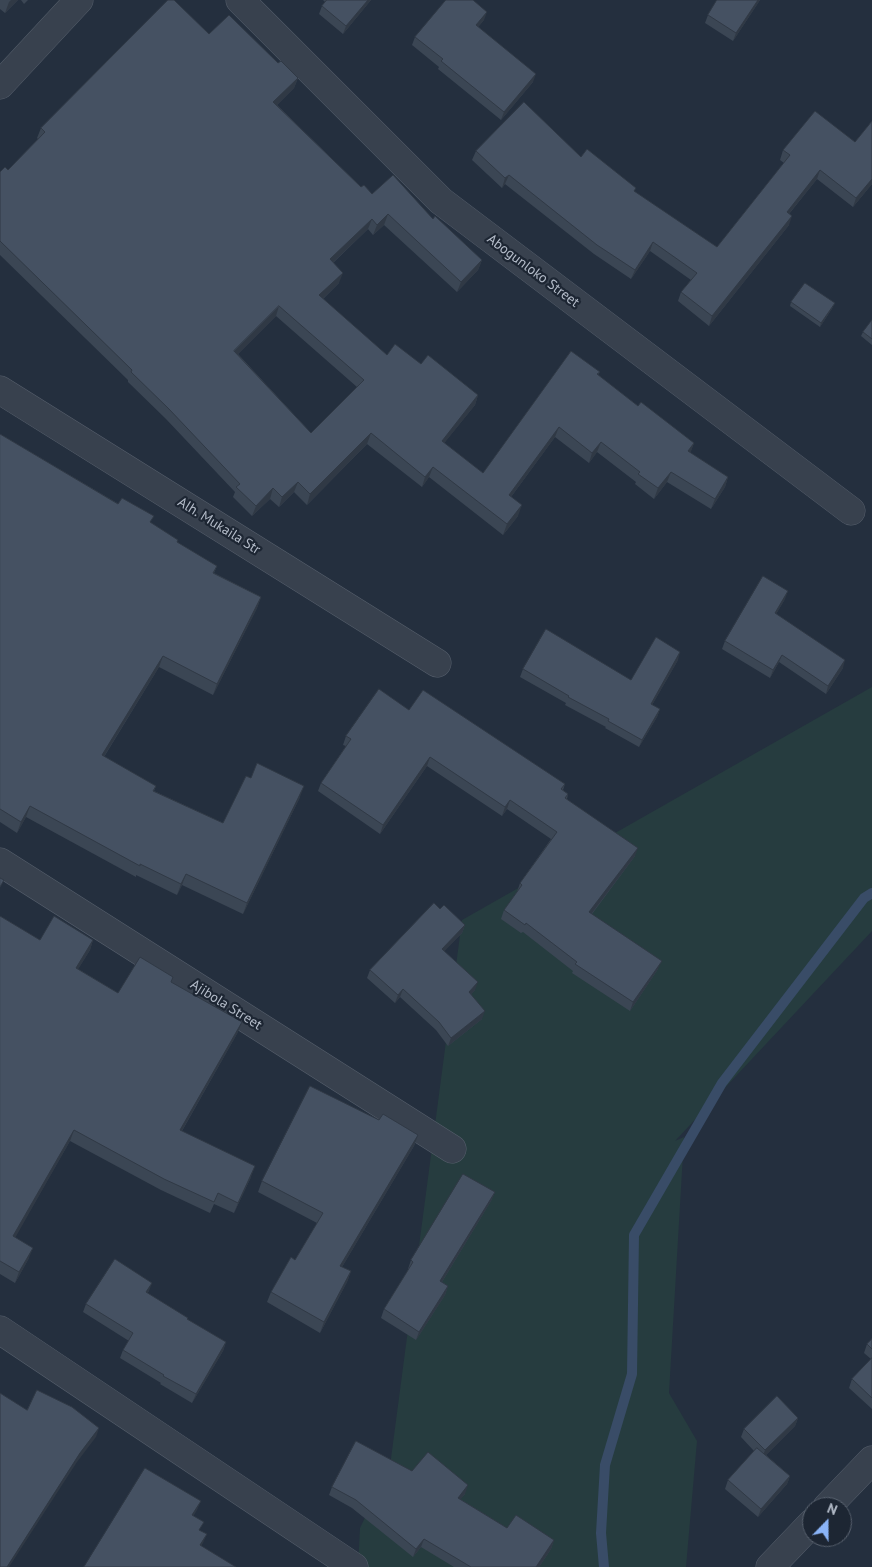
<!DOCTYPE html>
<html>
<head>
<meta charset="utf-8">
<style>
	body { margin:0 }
	#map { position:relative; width:872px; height:1567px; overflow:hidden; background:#242f3e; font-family:"PT Sans",sans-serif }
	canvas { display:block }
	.north { position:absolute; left:802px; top:1497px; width:50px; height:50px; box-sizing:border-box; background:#1d2633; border:1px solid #59626f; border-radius:50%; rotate:22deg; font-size:14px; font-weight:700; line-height:20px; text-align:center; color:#b4bcc9 }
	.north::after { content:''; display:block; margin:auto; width:18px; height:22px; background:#8ab4f8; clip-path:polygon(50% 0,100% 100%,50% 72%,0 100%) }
</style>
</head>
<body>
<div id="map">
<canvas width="872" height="1567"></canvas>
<div class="north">N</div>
</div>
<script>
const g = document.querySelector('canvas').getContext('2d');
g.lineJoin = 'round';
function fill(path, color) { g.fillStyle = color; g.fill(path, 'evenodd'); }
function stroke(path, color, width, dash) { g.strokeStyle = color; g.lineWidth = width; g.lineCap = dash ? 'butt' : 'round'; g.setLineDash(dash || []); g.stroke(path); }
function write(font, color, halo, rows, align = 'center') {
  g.font = font + ' "PT Sans",sans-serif'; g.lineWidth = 4.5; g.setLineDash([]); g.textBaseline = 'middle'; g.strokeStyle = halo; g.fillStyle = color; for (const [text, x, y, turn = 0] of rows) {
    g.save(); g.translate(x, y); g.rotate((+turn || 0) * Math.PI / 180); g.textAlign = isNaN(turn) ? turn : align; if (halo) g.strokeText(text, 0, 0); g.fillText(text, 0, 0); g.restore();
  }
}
const green = new Path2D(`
	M872,687V931L675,1141L684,1137L669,1393L697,1441L686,1567H358L360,1528L390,1466L462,920Z`);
const stream = new Path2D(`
	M604,1567L601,1533L605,1465L632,1374L634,1235L722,1083L864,898L872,893`);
const street = new Path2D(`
	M240,0L441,201L851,511
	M0,85L79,0
	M0,390L437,663
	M0,862L452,1149
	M0,1330L354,1567
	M827,1507L872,1460
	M770,1567L812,1523`);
const wall = new Path2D(`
	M0,0H18L5,13L0,9Z
	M21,0H28L24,4Z
	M323,0H371L343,34L319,14L322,6L325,2Z
	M717,0H760L733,41L705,23L708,15Z
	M484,20L478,27L533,82L501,120L438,69L439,67L412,45L415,37Z
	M209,34L278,63L298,78L294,88L277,105L361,187L372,194L433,219L482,260L478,270L457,292L384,225L373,235L368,229L333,263L339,283L323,299L387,355L421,364L478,395L475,405L444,443L483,473L600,372L598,375L638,406L694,443L690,453L728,477L725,487L711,509L667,482L654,499L635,484L636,482L597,452L589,463L555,437L511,497L518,516L503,535L429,477L422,487L367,444L307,505L294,492L279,507L270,499L252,516L233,497L235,492L166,419L128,382V380L0,255V172L8,170L38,139L37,138L41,128ZM276,316L357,387L311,433L238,354Z
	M872,121V184L853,207L817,179L789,214V225L709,326L678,301L681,292L691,280L650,251L631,279L594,254L505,184L502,188L472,160L476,151L581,157L717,247L784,163L780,160L783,150L855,142Z
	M791,302L833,307L820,327L790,306Z
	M872,320V345L861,336L863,332Z
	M0,434L151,523L177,542L217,566L214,573L261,597L257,608L213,695L159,667L104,757L156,786L154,791L223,823L251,778L300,797L243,914L182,885L177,895L136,875V877L26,817L17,833L0,822Z
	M785,599L776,614L843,668L826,694L779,662L770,678L722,649L725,641Z
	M678,660L652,705L660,709L657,717L639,747L605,728L606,727L565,705L566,703L520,677L523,669L631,680Z
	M409,710L565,784L563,790L568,794L567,799L635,856L592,914L658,969L630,1011L572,973L573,971L523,932L521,933L501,919L504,910L517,892L520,883L551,839L507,809L502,816L427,766L380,834L318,791L321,783L346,746L343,745L346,736Z
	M440,909L465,925L462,933L444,951L475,990L471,994L482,1019L448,1046L436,1030L400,997L395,1003L367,978L370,970Z
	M0,916L40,940H93L90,950L78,969L118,993L173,977L172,982L238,1032L182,1131L251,1177L234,1213L214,1204L210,1213L161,1190L70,1141L15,1237L29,1258L15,1283L0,1274Z
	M379,1120L418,1135L414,1146L342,1267L351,1271L347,1282L320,1333L267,1302L271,1292L295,1260L317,1223L258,1192L262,1181Z
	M495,1192L491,1201L442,1282L448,1286L445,1295L416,1340L381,1318L384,1309L409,1269H408L411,1260Z
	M149,1291L147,1294L187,1320L226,1342L223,1351L192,1403L160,1384L161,1383L120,1358L123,1350L129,1341L83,1312L86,1304Z
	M872,1339V1409L849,1388L852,1379L871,1359L864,1353L867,1344Z
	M798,1418L795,1426L766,1455L790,1476L787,1484L758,1517L725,1489L728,1480L754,1451L741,1437L744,1429Z
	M412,1471L465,1494L460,1499L507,1528L554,1540L551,1549L539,1567H454L421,1547L413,1557L352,1508L329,1495L332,1487Z`);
const shadedWall = new Path2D(`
	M11,0H18L5,13L9,2Z
	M368,0H371L343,34L346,26Z
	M758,0H760L733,41L736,33Z
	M487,12L484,20L473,33L476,25Z
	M536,74L533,82L501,120L504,112Z
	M298,78L294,88L270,112L273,102Z
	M820,170L817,179L783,221L787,212Z
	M509,175L505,184L502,188L505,178Z
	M872,179V184L853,207L856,198Z
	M388,214L384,225L373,235L377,225Z
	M792,216L789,225L709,326L712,316Z
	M372,219L368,229L326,269L330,259Z
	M653,242L650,251L631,279L635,270Z
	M482,260L478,270L457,292L461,282Z
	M343,273L339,283L315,306L319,295Z
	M835,303L833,307L820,327L821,323Z
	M279,306L276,316L231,361L234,351Z
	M478,395L475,405L438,451L442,441Z
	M559,427L555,437L505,505L509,495Z
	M371,433L367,444L307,505L310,494Z
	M601,442L597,452L589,463L592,453Z
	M694,443L690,454L688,451Z
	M433,467L429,477L422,487L425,477Z
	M671,472L667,482L654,499L658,488Z
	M728,477L725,487L711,509L715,499Z
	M298,482L294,492L279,507L282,497Z
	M273,488L270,499L252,516L256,506Z
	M522,505L518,516L503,535L507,524Z
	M788,591L785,599L772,621L775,613Z
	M261,597L257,608L213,695L217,684Z
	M680,652L678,660L648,712L651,704Z
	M782,655L779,662L770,678L773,670Z
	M163,656L159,667L98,766L102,755Z
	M845,660L843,668L826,694L828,686Z
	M660,709L657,717L639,747L642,740Z
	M430,757L427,766L380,834L383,825Z
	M304,786L300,797L243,914L247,903Z
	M510,800L507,809L502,816L505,807Z
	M30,806L26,817L17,833L21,822Z
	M638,848L635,856L586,921L589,912Z
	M186,874L182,885L177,895L181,884Z
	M465,925L462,933L439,957L442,949Z
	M93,940L90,950L72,979L76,968Z
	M662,961L658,969L630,1011L633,1002Z
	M478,982L475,990L466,1000L469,992Z
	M403,989L400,997L395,1003L398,995Z
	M485,1011L482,1019L448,1046L451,1038Z
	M242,1022L238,1032L176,1141L180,1130Z
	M74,1130L70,1141L10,1247L13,1236Z
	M418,1135L414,1146L336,1277L340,1266Z
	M255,1166L251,1177L234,1213L238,1203Z
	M495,1192L491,1201L437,1290L440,1281Z
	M33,1248L29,1258L15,1283L19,1272Z
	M351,1271L347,1282L320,1333L324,1322Z
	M152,1283L149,1291L142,1301L146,1292Z
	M448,1286L445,1295L416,1340L419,1332Z
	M226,1342L223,1351L192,1403L196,1394Z
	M798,1418L795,1426L762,1459L765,1450Z
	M99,1428L96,1437L77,1462L9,1567H7L80,1453Z
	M790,1476L787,1484L758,1517L761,1509Z
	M468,1485L465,1494L455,1506L458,1498Z
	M201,1501L197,1510L189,1524L192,1515Z
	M207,1534L203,1543L197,1554L200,1545Z
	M424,1539L421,1547L413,1557L416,1549Z
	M554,1540L551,1549L539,1567H536Z`);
const building = new Path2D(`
	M168,0H174L209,34L229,15L278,63L281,61L298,78L273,102L361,187L364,185L372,194L393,175L433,219L435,216L482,260L461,282L388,214L377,225L372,219L330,259L343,273L319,295L387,355L395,344L421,364L428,355L478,395L442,441L483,473L571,351L600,372L597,374L638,406L641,402L694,443L688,451L728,477L715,499L671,472L658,488L638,474L640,472L601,442L592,453L559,427L509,495L522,505L507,524L433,467L425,477L371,433L310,494L298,482L282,497L273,488L256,506L236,487L240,484L169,409L131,372L132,370L0,241V172L5,167L8,170L45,132L41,128ZM279,306L364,380L311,433L234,351Z
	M327,0H368L346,26L322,6Z
	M446,0H473L487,12L476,25L536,74L504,112L441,61L443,59L415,37Z
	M717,0H758L736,33L708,15Z
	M524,102L581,157L587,149L636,188L634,191L717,247L790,155L783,150L815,111L855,142L872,121V179L856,198L820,170L787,212L792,216L712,316L681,292L697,273L653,242L635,270L597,245L509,175L505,178L476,151Z
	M805,283L835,303L821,323L791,302Z
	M872,320V339L863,332Z
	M0,434L118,504L122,498L154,516L150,522L178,540L177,542L217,566L213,573L261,597L217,684L163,656L102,755L156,786L153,791L223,823L246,776L251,778L257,763L304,786L247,903L186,874L181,884L140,864V866L30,806L21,822L0,809Z
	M763,576L788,591L775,613L845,660L828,686L782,655L773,670L725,641Z
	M546,629L631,680L656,637L680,652L651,704L660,709L642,740L608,721L609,719L568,697L569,696L523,669Z
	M379,689L409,710L423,690L565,784L561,789L568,794L565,798L638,848L589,912L662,961L633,1002L575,964L577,962L526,923L525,925L504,910L522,885L520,883L557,832L510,800L505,807L430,757L383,825L321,783L351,739L346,736Z
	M0,878L4,880L0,887Z
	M434,903L440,909L444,905L465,925L442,949L478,982L469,992L485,1011L451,1038L439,1022L403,989L398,995L370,970Z
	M0,916L40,940L54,916L93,940L76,968L118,993L140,957L173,977L171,982L242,1022L180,1130L255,1166L238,1203L218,1193L214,1202L164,1179L74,1130L13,1236L33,1248L19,1272L0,1261Z
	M310,1086L379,1120L383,1114L418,1135L340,1266L351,1271L324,1322L271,1292L291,1257L295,1260L323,1213L262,1181Z
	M463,1174L495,1192L440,1281L448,1286L419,1332L384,1309L413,1262L411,1260Z
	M115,1259L152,1283L146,1292L188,1318L187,1319L226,1342L196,1394L163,1376L164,1375L123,1350L133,1333L86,1304Z
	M872,1339V1349L867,1344Z
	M872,1358V1398L852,1379Z
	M37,1390L72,1407L99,1428L80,1453L7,1567H0V1393L27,1410Z
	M777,1396L798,1418L765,1450L744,1429Z
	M356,1441L412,1471L428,1452L468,1485L458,1498L507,1528L516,1515L554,1540L536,1567H471L424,1539L416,1549L356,1500L332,1487Z
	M757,1448L790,1476L761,1509L728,1480Z
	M145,1468L201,1501L192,1515L204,1522L199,1530L207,1534L200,1545L236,1567H84Z`);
const streetNames = [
	["Abogunloko Street",533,271,37],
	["Alh. Mukaila Str",219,526,32],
	["Ajibola Street",226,1005,32]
];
fill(green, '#263c3f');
stroke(stream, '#394c67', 10);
stroke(street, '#565f6c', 29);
stroke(street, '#38414e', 28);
fill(wall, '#3b4654');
fill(shadedWall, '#303945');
fill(building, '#455162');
stroke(building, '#303945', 1);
write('14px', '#b4bcc9', '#1d2633', streetNames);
</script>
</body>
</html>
